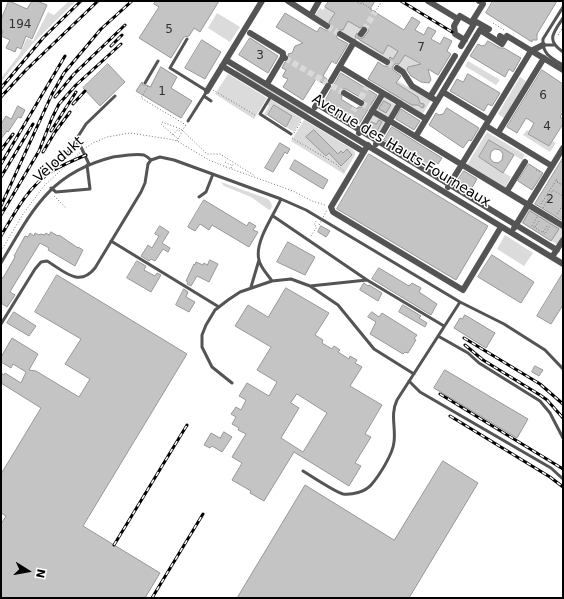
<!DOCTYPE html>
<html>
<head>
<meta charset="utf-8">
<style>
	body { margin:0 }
	#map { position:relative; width:564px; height:599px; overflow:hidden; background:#fff; font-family:"DejaVu Sans",sans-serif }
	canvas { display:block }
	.frame { position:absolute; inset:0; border:2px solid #000; pointer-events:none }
	.north { position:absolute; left:8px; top:551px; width:40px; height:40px; -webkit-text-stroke:3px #fff; paint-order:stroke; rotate:101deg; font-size:11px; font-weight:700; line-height:16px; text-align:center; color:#000 }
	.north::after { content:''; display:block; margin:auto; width:14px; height:18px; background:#000; clip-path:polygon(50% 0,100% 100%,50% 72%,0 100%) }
</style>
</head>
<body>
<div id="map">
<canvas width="564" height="599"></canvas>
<div class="frame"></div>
<div class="north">N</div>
</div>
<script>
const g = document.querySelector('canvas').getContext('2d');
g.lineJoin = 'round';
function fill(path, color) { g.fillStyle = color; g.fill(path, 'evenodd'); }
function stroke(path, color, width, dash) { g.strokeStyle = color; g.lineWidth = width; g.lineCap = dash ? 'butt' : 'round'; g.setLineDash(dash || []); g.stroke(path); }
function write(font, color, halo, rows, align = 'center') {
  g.font = font + ' "DejaVu Sans",sans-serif'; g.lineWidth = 3; g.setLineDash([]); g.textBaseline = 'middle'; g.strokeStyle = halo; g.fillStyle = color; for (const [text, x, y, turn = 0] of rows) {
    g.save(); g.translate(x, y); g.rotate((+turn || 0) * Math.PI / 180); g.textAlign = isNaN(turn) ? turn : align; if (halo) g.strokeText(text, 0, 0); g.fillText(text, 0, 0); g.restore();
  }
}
const green = new Path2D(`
	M69,1H76L35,41L1,82V78L19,55L27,38L33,41L48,12L54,15Z
	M325,7L362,29L356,40L315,15L320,8L323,10Z
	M217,13L240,27L230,42L208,28Z
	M365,31L423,66H409L407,71L359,41Z
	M468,61L500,80L496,85L465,66Z
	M237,68L310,112L307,116L235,72Z
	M228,74L267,98L254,119L215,94Z
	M520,77L526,81L504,118L498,114Z
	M398,81L431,100L422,115L387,94L388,91L412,105H418L422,108L424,107V104L420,103L418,97L396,83Z
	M383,97L397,106L389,119L374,110Z
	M270,99L302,119L294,132L286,127L292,116L274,105L267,116L264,114L269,106L267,104Z
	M372,113L387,122L379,137L364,128Z
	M304,120L352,149L355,152V155L344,174L291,141Z
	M527,130L529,131L528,134L549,146L553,141L556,143L550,152L523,135Z
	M487,132L525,155L522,160L489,140L479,157L511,177L505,188L467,165Z
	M221,182L268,199C271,202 273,205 271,209L269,210L251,197L224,186Z
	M529,208L563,229V237L558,245L520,222Z
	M505,235L533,253L524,266L497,249Z`);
const building = new Path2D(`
	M9,1L27,9L32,1H37L47,5L32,39L26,36L21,49L17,47L15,52L6,48L10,40L1,36L3,31L1,30V20Z
	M156,1H219L200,32L194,28L189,36L184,37L171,58L139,38L159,7L154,4Z
	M329,1H356L361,4L363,1H375L370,9L404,30L412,17L420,22L415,30L424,35L428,27L436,31L431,39L440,44L444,37L452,41L447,51L451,54L438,75L428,69L431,80L429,83L421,82L411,76L407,70L408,67L421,64L405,55L399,64H395L393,66V70L401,76L396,83L418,97L420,103L424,104V107L422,108L418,105H412L368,79L378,62L384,66H390L391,62L389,58L390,57L393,59L398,51L388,45L383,54L355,37L357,33L359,38H363L368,32V29L364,26L360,28L348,21L343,30H338L336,32L337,38L348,44L336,64L332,61L323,76L327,79L326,82L324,84L316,79L303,100L283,87L288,79L283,77V75L286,70L282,68L285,62L289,60L288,54L292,53L295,46L303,43L276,27L285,13L317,32L320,27L325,30H329L331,27L329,22L335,13L325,7Z
	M493,1H557L537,34V40H532V42L486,13Z
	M250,38L278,56L268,73L239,55Z
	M202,40L221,52L205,79L185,68Z
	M488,41L500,48H504L521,58L513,72L509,69L505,77L470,56L478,44L482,46L485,45Z
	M108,64L125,82L100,106L83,88Z
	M161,67L177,77L171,88L192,101L181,118L136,91L142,82L143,85H147L150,87Z
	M542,70L563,84V112L560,117L563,119V124L549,146L528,134L534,123L526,118L517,133L507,127Z
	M341,73L377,95L359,124L324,103ZM341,89H346L363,99L365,103V106L361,107H358L357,109L341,99L342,97L340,93Z
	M468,74L500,93L492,106L488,104L484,111L450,91L457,79L463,82Z
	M384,101L391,105L386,113L379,109Z
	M274,105L292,116L286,127L268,115Z
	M18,106L25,110L21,118L18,117L8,132L7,131L1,139V124L6,116L11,119Z
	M447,108L479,128L471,141L469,140L463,148L429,125L436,113L439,115L443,114Z
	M401,109L420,121L414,130L396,119Z
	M379,120L382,122L377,131L369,126L371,122L376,124Z
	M392,127L442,158L438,164L433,161L429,167L384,140Z
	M314,130L338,154L341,151L343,153L347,149L352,155L341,166L329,153L326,156L306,137Z
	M489,140L514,155L503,173L479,157ZM495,149L500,150L503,154L502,160L498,163L493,162L490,158L491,152Z
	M280,143L290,149L287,154L285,152L273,172L265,168Z
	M369,154L488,226L456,280L337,209Z
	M563,158V221L535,204Z
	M295,160L328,180L323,189L290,169Z
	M529,164L543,173L532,190L518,181Z
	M464,171L477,179L470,191L456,183Z
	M204,200L247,226L249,222L256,226L253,230L258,232L249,247L212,225L209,230L200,224L195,231L188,227Z
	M530,211L559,229L551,241L523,223Z
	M160,226L169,232L162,243L170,248L168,252L163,249L155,261L151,259L149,261L141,256L148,245L152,248L159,236L155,234Z
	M321,226L330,231L326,237L318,232Z
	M51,232L58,236L59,235L78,248V247L83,250L75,266L48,250L49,248L40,243L14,285L10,292L15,295L7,307L1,303V277L3,278L15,257L14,256L25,236L28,237L30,233L34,236L35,233L39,235L40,234L45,235L46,233L49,235Z
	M288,242L315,257L305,275L277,262Z
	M492,255L534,282L521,303L478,277Z
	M210,260L218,264L209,282L197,276L191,286L187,284L188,282L186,281L194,264L195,265L196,262L203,265L204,263L207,265Z
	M137,261L146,266L144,270L155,276L157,273L161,275L151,292L127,278Z
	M379,268L409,286L412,283L421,288L419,292L437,304L431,315L372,279Z
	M563,273V305L551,324L537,316Z
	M57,275L187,354L83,526L160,573L145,598H1V524L6,516L1,513V474L41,408L1,383V373L4,375L5,373L21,383L26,372L13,364L11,368L1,362V357L12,338L38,354L29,370L36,371L79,397L90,379L65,364L81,339L35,312Z
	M364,283L368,286L369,285L382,293L378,301L360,290Z
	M286,288L329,313L315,335L323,340L322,343L332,349L334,346L340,350L338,352L349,359L350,356L357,360L355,363L362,367L350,386L382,405L365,434L371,437L355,463L361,466L349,486L294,452L264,501L250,493L251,491L232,480L242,463L232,457L246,434L238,430L239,428L232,424L236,417L231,414L236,407L241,410L246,400L239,396L247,383L269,396L277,382L257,370L271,347L235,326L248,305L268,317ZM297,394L327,413L303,452L281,438L299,408L291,403Z
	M184,289L188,292L186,297L195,302L189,312L176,305Z
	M403,305L421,316L419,318L427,323L425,327L399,312Z
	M14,312L36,326L29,336L7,323Z
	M372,312L379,317L382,313L417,335L414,339L416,340L408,353L405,352L403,354L370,334L376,322L368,317Z
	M465,315L495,333L486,348L454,328L460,318L462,319Z
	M535,366L543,370L539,376L532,372Z
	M445,370L528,419L517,438L434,388Z
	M224,432L232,437L222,452L212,446L210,448L204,445L211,433L220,438Z
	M443,461L478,483L409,598H237L305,485L394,540Z`);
const streetTunnel = new Path2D(`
	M327,26L340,34
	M364,30L375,12
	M285,58L344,93
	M387,62L397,68
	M361,98L367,87
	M361,103L372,109
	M349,119L355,108`);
const path = new Path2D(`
	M358,1L375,11
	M375,12L382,1
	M493,23L504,30
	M558,35L563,27
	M148,86L141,98L186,125
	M213,90L255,115
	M294,133L301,122
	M173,135L177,130L180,131
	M292,138L336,164L345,172
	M178,139C181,135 182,130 186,125
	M225,162L233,166
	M226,167L293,191L312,201L325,205
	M231,168L234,163
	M536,170L541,172
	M557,182L563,186
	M54,196L66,208
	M541,204L557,179L556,181L563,185
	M543,208L553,190L563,196
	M557,214L563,205
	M537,217L532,226L545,234L550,226
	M562,217L563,215
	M535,227L539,221
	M543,232L547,226
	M311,236L317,227L314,225L316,221`);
const lane = new Path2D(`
	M563,7L543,39C542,54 551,58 563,65
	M563,18C554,32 545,40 563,52
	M187,39L170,68L207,91L188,121
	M543,45H554
	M145,83L158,61
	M204,96L211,101
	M271,96L260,114L291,134
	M75,142L80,145L89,164
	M54,164L63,160L86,124L115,96
	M51,188L56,192L90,189L87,165
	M199,197L206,192L213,174
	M111,241L219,307
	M1,263C32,211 49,173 113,157C120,156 136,153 144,155C146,156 149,158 151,160L160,157L174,160L281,199L306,210L460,302L504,324L545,350L563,369
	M367,280L444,326
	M272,281C268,275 260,267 259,260C254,242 274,215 281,199
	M310,286L338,305L374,349L414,374
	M251,287L259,260
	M1,324L35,269L41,262L47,261C64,271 79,288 95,268L141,192L145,183L148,164L151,160
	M438,336L468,353L479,363L540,401L550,413L563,438
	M409,381L420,392L551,468L563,479
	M232,383L212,367L202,347V335L206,325L215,310L228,300L240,292L272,281L291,279L310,286L367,280L273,216
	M303,471C311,476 335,492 343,494C352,495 365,492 371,485C379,476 393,454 394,442C396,427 390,415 397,400L460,302`);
const street = new Path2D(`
	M288,1L327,26
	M428,1L458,19L454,26L455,34L465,40
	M479,1H480
	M483,4L473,20L489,29
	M311,15L319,1
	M458,19L460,16L472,23L473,20
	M250,33L283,53V57L285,58
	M340,34L387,62
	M361,34L364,30
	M505,39L507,36L563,70
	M461,46L474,24L472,23
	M226,60L563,264
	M222,66L364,152
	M340,67L426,119
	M397,68L403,72L412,86L437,101
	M331,81L354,42
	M267,84L283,57
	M207,91L262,1
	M443,92L489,120
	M344,93L361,103
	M430,97L455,56
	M317,104L557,250
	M315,107L328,86
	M372,111L389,121
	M390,121L563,226
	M486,126L552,166
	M359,133L383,93
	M498,133L544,58
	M416,136L480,30L502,44L505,39L500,36
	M376,144L400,103
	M368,145L331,207L333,212L463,290L501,227
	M448,187L531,51L543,45
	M507,191L525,162
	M514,228L563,148
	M554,254L563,240`);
const rail = new Path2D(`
	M401,1L452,32
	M111,46L122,35
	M1,88L43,38L81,1
	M1,97L26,70L98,1
	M55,97L74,74L125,25
	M73,104L85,91
	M51,131L76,92
	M1,150L13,134
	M43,152L55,132L70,112
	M1,164L65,56
	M1,177L33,124
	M1,206L52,94L64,73L101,29L132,1
	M1,215L39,151L52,118L59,104L76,85L121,44
	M1,236C15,212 28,187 52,171C63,165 74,160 86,155
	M464,338L540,384L563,404
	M465,345L483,360L540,395L547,400L563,418
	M440,394L563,469
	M450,416L550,477L563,487
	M114,545L187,425
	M152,598L203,514`);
const pathBridge = new Path2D(`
	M177,141L178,139L161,124L162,122L181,129L207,154H220L255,176
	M319,225L327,210
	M1,251L23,214L44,186L85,148L93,143L107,137L130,133L169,139L177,141L209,160L226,167`);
const numberNames = [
	["194",20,25],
	["5",169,30],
	["7",421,48],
	["3",260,56],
	["1",162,92],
	["6",543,96],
	["4",547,127],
	["2",550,200]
];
const streetNames = [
	["Avenue des Hauts-Fourneaux",401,151,31],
	["Vëlodukt",59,160,-42]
];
fill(green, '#dbdbdb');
fill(building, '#c4c4c4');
stroke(building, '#989898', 1);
stroke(streetTunnel, '#d9d9d9', 6, [6, 3]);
stroke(path, '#767676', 1, [1, 2]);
stroke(lane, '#545454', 3);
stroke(street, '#545454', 6);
stroke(rail, '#000', 3);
stroke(rail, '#fff', 1.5, [4.5]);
stroke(pathBridge, '#767676', 1, [1, 2]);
write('12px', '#313131', null, numberNames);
write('14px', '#000', '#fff', streetNames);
</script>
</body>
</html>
